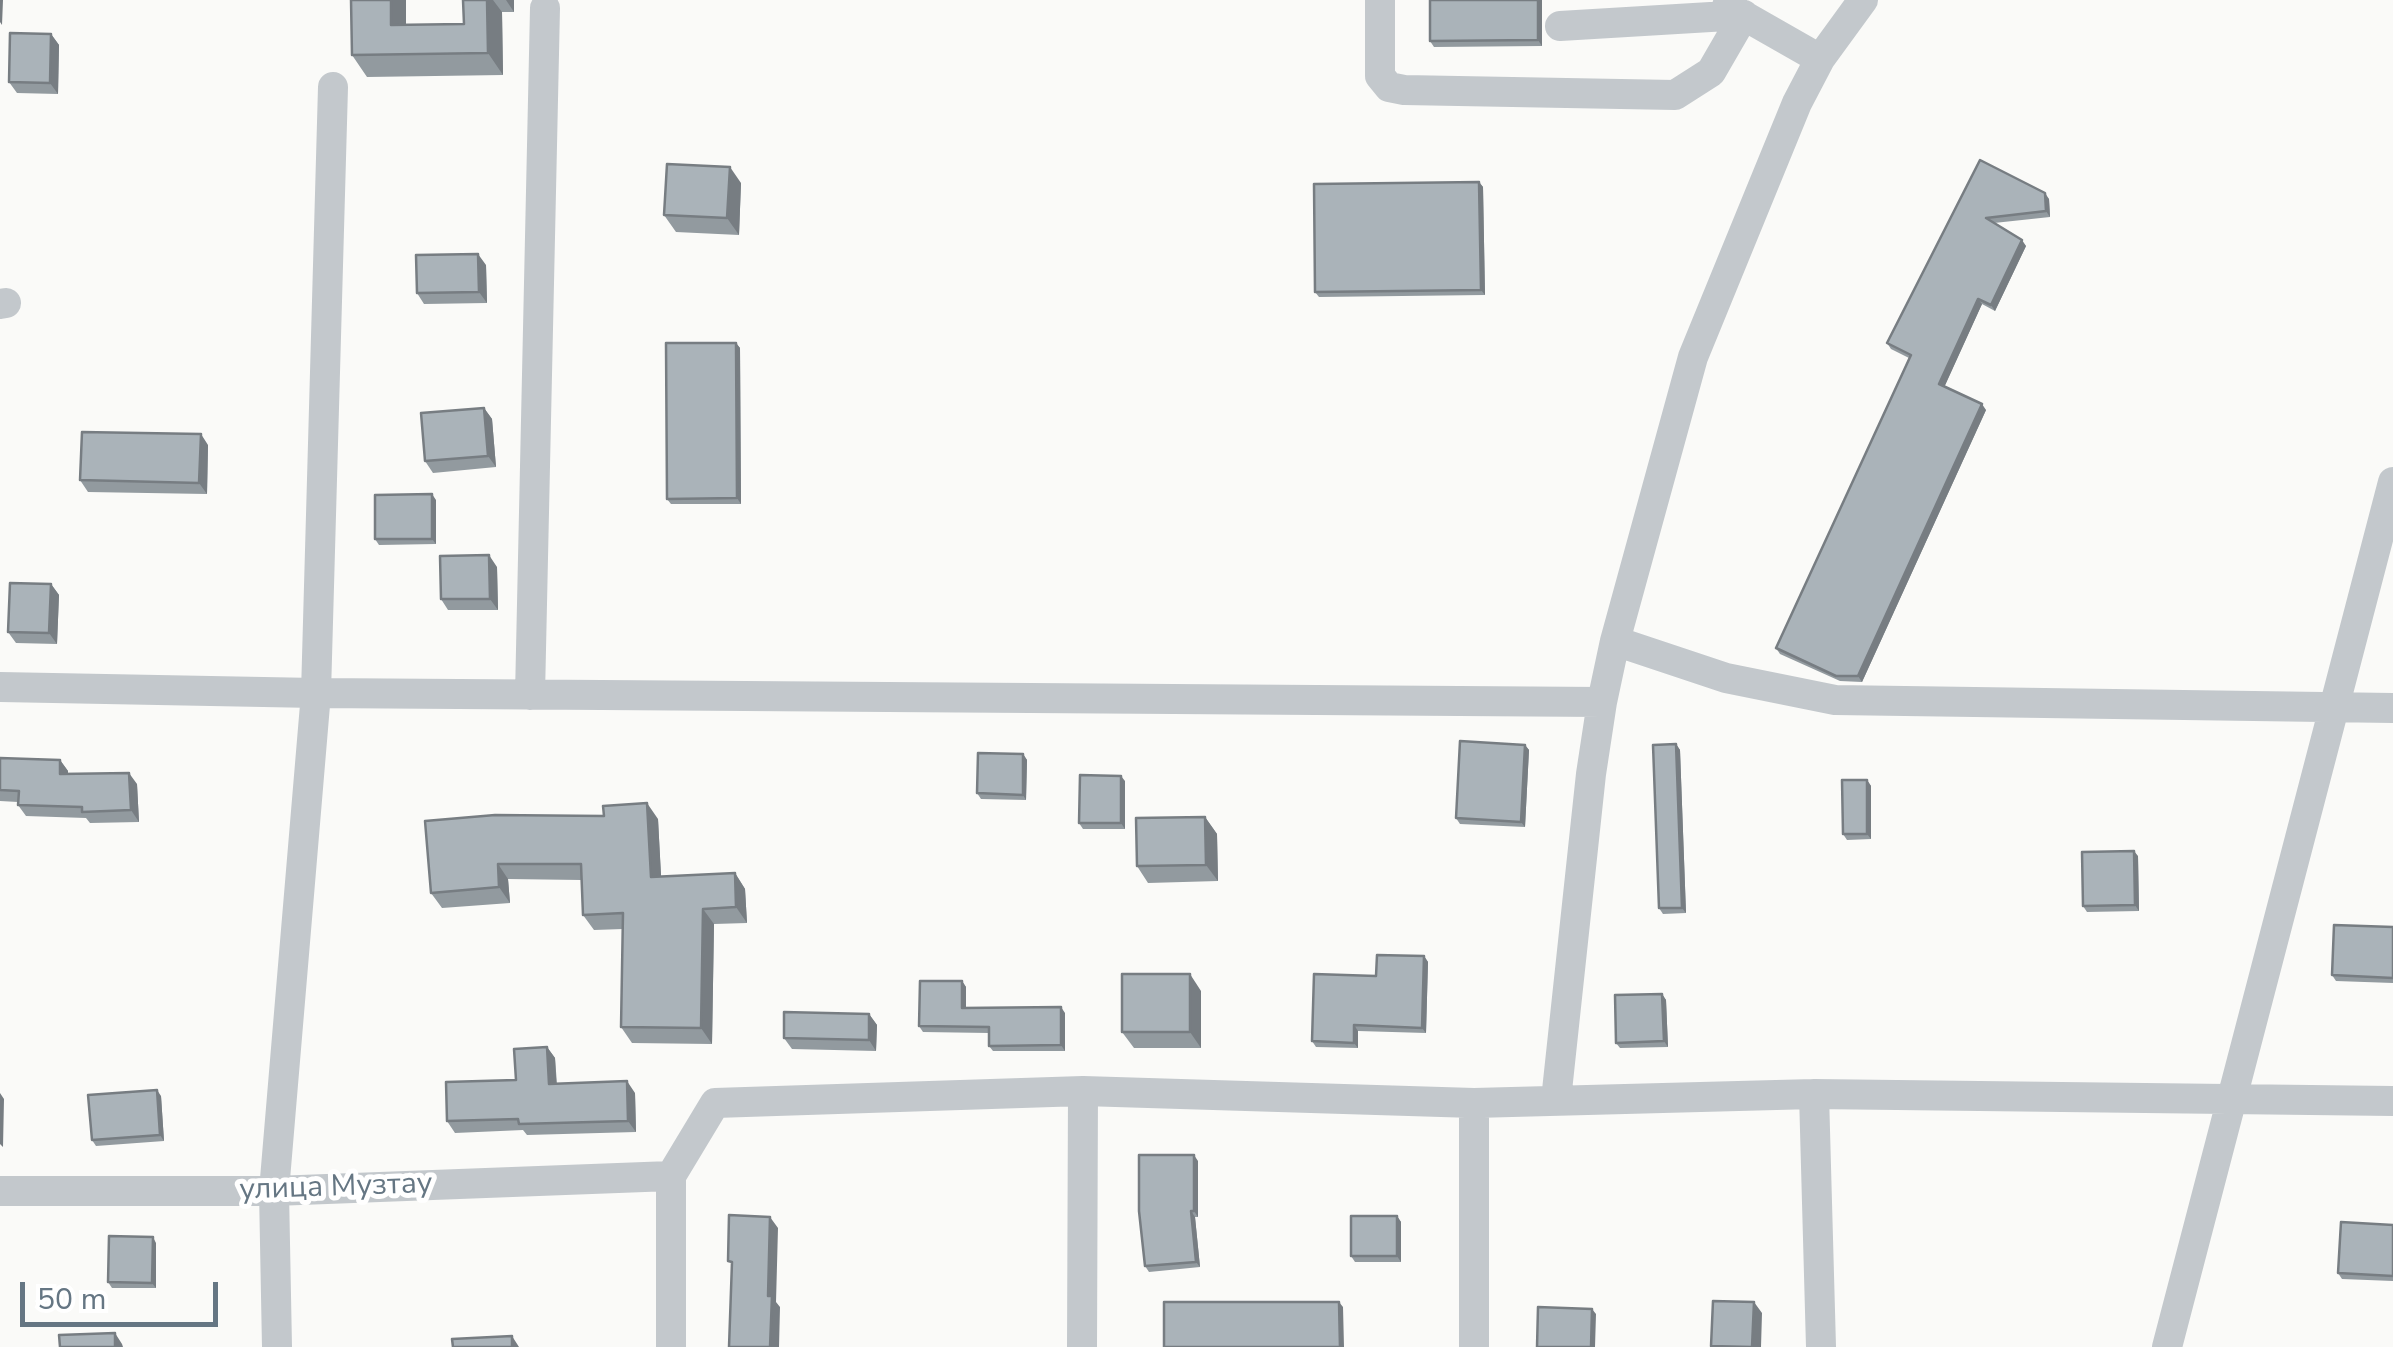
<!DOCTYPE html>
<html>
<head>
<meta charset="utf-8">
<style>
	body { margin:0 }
	#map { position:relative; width:2393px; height:1347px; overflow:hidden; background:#fafaf8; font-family:"Nunito Sans",sans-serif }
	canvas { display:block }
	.scale { position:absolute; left:20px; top:1282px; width:198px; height:45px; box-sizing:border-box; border:5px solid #657683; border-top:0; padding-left:12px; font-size:30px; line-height:35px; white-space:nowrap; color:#657683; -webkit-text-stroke:8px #fff; paint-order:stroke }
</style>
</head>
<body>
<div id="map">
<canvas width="2393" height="1347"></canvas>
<div class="scale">50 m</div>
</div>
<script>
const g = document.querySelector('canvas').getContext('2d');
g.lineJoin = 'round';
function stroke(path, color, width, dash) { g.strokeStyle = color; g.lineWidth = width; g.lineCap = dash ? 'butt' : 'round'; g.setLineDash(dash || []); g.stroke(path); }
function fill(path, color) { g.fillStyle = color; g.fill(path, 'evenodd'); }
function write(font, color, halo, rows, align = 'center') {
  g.font = font + ' "Nunito Sans",sans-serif'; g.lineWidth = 10; g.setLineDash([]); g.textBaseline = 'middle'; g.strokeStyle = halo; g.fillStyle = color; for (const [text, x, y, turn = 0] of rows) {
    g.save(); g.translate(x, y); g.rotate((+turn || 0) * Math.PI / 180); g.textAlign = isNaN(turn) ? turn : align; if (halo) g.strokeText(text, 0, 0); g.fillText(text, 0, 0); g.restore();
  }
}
const minor = new Path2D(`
	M1380,0V76L1389,87L1404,90L1675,95L1711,72L1744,15
	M1727,6L1820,59
	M1560,26L1744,15
	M0,304L6,303
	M1615,641L1726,678L1835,700L2393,708
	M0,687L316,693L1602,702
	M530,695L545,8
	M1814,1094L1821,1347
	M1556,1100L1591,774L1602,702L1615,641L1693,357L1797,103L1820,59L1863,0
	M1474,1103V1347
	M0,1191H274L671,1176
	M277,1347L274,1191L316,693L333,87
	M671,1347V1176L715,1103L1083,1091L1474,1103L1814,1094L2393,1101
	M1082,1347L1083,1091
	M2167,1347L2393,482`);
const wall = new Path2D(`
	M463,0H514V12H502L503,75L367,77L352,55L406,25L464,24Z
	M1542,0V46L1434,47L1430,41Z
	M51,34L59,45L58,94L17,93L9,82Z
	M1980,160L2049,199L2050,217L1994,223L2026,246L1995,311L1982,304L1944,387L1986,410L1862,682L1840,681L1780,654L1776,648L1909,358L1891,349L1887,343Z
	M1479,182L1483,187L1485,295L1319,297L1315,292Z
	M741,183L739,235L676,232L664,215Z
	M486,265L487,303L424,304L417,293Z
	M736,343L740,348L741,504H671L667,499Z
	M484,408L492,419L496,467L433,473L425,461Z
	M208,445L207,494L88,492L80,480Z
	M436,500V544L379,545L375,539Z
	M497,567L498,610H448L441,599Z
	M51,584L59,595L57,644L16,643L8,632Z
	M1676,744L1680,750L1686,913L1663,914L1659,908Z
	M1525,745L1529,750L1525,827L1460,824L1456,818Z
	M1023,754L1027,760L1026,800L981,799L977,793Z
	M0,758L60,760L68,771V774L137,784L139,822L90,823L86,818L26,816L18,805V802L0,801Z
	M1867,780L1871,786V839L1847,840L1843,834Z
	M1125,781V829H1083L1079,823Z
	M1205,817L1217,834L1218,881L1148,883L1137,866Z
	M658,819L661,877L735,873L745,889L747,923L714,924L712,1044L632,1043L621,1027L623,929L594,930L583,915L581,880L508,879L510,903L442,908L431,893L425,821Z
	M2138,856L2139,911L2087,912L2083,906Z
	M2393,927V983L2336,981L2332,975Z
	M1424,956L1428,962L1426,1033L1358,1031V1048L1316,1047L1312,1041L1376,976Z
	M962,981L966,987V1008L1065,1013V1051H993L989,1046V1033L923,1032L919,1026Z
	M1201,991V1048H1134L1122,1032Z
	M1662,994L1666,1000L1668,1047L1620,1048L1616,1043Z
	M869,1014L877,1025L876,1051L792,1049L784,1038Z
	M547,1047L555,1058L557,1084L635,1093L636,1132L527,1135L523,1130L455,1133L447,1121L516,1080Z
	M161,1096L164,1141L96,1146L92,1140Z
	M1198,1161V1217H1195L1200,1267L1149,1272L1145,1266Z
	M1397,1216L1401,1222V1262H1355L1351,1256Z
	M2393,1225V1281L2342,1279L2338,1273Z
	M156,1243V1288H112L108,1282Z`);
const shadedWall = new Path2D(`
	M0,0H3L2,25L0,22Z
	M391,0H406V47L391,25Z
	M487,0H493L502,12L503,75L488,53Z
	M506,0H514V12Z
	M1538,0H1542V46L1538,40Z
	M51,34L59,45L58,94L50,83Z
	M730,167L741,183L739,235L727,218Z
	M1479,182L1483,187L1485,295L1481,290Z
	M2045,193L2049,199L2050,217L2046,211Z
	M2022,240L2026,246L1995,311L1991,305Z
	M478,254L486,265L487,303L479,292Z
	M1978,299L1982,304L1943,390L1939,384Z
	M736,343L740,348L741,504L737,498Z
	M1982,404L1986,410L1862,682L1858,676Z
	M484,408L492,419L496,467L488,456Z
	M201,434L208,445L207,494L199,483Z
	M432,494L436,500V544L432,539Z
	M489,555L497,567L498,610L490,599Z
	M51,584L59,595L57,644L49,633Z
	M1676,744L1680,750L1686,913L1682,908Z
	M1525,745L1529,750L1525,827L1521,822Z
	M1023,754L1027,760L1026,800L1023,795Z
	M60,760L68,771V786L60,774Z
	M129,773L137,784L139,822L131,810Z
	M1121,776L1125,781V829L1121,823Z
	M1867,780L1871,786V839L1867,834Z
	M647,803L658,819L662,893L651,877Z
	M1205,817L1217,834L1218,881L1206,865Z
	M2134,851L2138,856L2139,911L2135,905Z
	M498,864L508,879L510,903L499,887Z
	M735,873L745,889L747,923L736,907Z
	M703,909L714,924L712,1044L701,1028Z
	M1424,956L1428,962L1426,1033L1422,1028Z
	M1190,974L1201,991V1048L1190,1032Z
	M962,981L966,987V1013L962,1008Z
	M1662,994L1666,1000L1668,1047L1664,1041Z
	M1061,1007L1065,1013V1051L1061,1045Z
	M869,1014L877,1025L876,1051L869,1040Z
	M1354,1025L1358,1031V1048L1354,1043Z
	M547,1047L555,1058L557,1095L549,1084Z
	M627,1081L635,1093L636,1132L628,1121Z
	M157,1090L161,1096L164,1141L160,1135Z
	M0,1093L4,1099L3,1147L0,1144Z
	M1194,1155L1198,1161V1217L1194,1211Z
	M1191,1211L1195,1217L1200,1267L1196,1262Z
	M1397,1216L1401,1222V1262L1397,1256Z
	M770,1217L778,1228L776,1302L780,1307L779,1347H770L768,1296Z
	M153,1237L156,1243V1288L152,1283Z
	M1339,1302L1343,1307L1344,1347H1340Z
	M1754,1302L1762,1313L1761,1347H1752Z
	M1592,1309L1596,1314L1595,1347H1591Z
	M115,1333L122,1344L123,1347H115Z
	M512,1336L519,1347H512Z`);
const building = new Path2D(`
	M351,0H391V25L464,24L463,0H487L488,53L352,55Z
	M1430,0H1538V40L1430,41Z
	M10,33L51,34L50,83L9,82Z
	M1980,160L2045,193L2046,211L1986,218L2022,240L1991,305L1978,299L1939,384L1982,404L1858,676H1836L1776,648L1911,355L1887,343Z
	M667,164L730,167L727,218L664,215Z
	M1479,182L1481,290L1315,292L1314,184Z
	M478,254L479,292L417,293L416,255Z
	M666,343H736L737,498L667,499Z
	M484,408L488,456L425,461L421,413Z
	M82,432L201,434L199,483L80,480Z
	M432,494V539H375V495Z
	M489,555L490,599H441L440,556Z
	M10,583L51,584L49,633L8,632Z
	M1460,741L1525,745L1521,822L1456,818Z
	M1676,744L1682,908H1659L1653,745Z
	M978,753L1023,754V795L977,793Z
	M0,758L60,760V774L129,773L131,810L82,812V807L18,805L19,791L0,790Z
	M1080,775L1121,776V823H1079Z
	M1842,780H1867V834H1843Z
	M647,803L651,877L735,873L736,907L703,909L701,1028L621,1027L623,913L583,915L581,864H498L499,887L431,893L425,821L495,815L604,816L603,806Z
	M1205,817L1206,865L1137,866L1136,818Z
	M2134,851L2135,905L2083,906L2082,852Z
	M2334,925L2393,927V978L2332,975Z
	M1377,955L1424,956L1422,1028L1354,1025V1043L1312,1041L1314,974L1376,976Z
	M1122,974H1190V1032H1122Z
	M920,981H962V1008L1061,1007V1045L989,1046V1027L919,1026Z
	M1662,994L1664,1041L1616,1043L1615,995Z
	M784,1012L869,1014V1040L784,1038Z
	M547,1047L549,1084L627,1081L628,1121L519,1124L518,1119L447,1121L446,1082L516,1080L514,1049Z
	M157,1090L160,1135L92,1140L88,1095Z
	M1139,1155H1194V1211H1191L1196,1262L1145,1266L1139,1211Z
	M729,1215L770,1217L768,1296H772L770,1347H729L732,1262L728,1261Z
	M1351,1216H1397V1256H1351Z
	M2341,1222L2393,1225V1276L2338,1273Z
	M109,1236L153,1237L152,1283L108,1282Z
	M1713,1301L1754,1302L1752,1347L1711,1346Z
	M1164,1302H1339L1340,1347H1164Z
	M1538,1307L1592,1309L1591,1347H1537Z
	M115,1333V1347H60L59,1335Z
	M512,1336V1347H453L452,1339Z`);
const streetNames = [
	["улица Музтау",336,1188,-2]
];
stroke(minor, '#c3c8cc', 30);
fill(wall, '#929a9f');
fill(shadedWall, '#777d82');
fill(building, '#aab3b9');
stroke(building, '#777d82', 2.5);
write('30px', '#657683', '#fff', streetNames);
</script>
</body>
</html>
